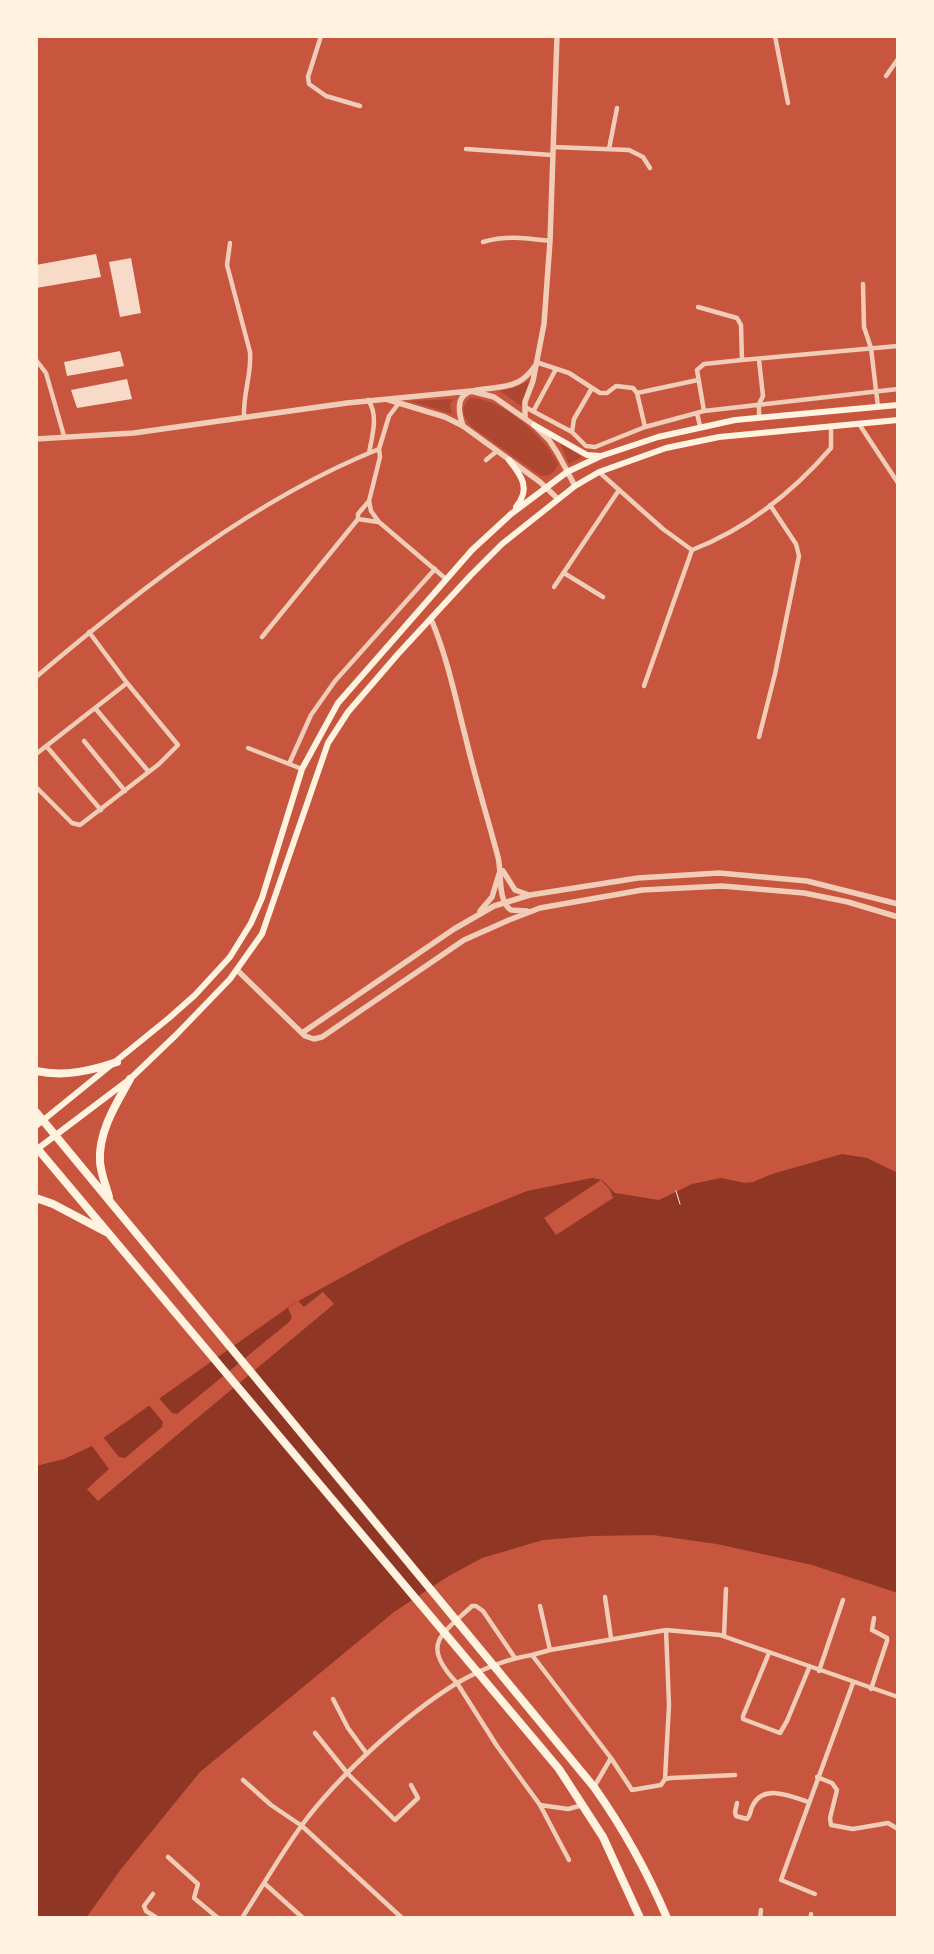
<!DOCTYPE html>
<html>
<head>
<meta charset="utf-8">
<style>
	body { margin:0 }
	#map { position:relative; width:934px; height:1954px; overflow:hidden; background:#c8553d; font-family:"Golos Text",sans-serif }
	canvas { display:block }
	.frame { position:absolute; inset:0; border:38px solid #fff3e0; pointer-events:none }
</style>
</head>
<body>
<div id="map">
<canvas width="934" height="1954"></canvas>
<div class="frame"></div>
</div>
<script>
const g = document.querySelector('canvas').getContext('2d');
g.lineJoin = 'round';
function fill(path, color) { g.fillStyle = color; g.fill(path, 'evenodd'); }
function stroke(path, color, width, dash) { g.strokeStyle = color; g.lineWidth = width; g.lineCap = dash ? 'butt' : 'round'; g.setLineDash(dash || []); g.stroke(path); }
const green = new Path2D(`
	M529,381L521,406L500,391L513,388Z
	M470,398C501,397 545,437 558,464C555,473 550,476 541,476L472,427C463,417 459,409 470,398Z
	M454,399L450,405L452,414L410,401Z
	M560,443L582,457L569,464Z`);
const water = new Path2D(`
	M842,1154L867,1158L898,1173V1593L812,1565L717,1544L653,1535L592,1536L543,1540L482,1558L447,1577L394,1612L200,1772L121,1869L86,1918H36V1466L64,1459L92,1446L293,1304L399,1246L448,1223L527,1191L592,1178L602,1180L615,1193L659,1200L692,1184L721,1178L745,1183L753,1182L772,1174Z`);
const pier = new Path2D(`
	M601,1180L610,1190L613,1198L556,1235L544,1218Z
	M323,1292L334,1304L98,1501L87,1489L109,1469L92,1446L103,1437L119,1457L125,1458L162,1427L163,1422L148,1404L158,1397L172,1413L177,1414L289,1322L292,1317L288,1308L298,1301L304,1307Z`);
const building = new Path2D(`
	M96,254L101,277L36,288V265Z
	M131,258L141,313L120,317L109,262Z
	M120,351L124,366L67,376L64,362Z
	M127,379L132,399L77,408L71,390Z`);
const path = new Path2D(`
	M676,1191L680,1204`);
const minor = new Path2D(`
	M321,36L308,77L309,84L326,96L360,106
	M775,36L788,103
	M886,76L898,59
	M553,147L629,150L643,157L650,168
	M466,149L552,155
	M609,149L617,108
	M483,242C506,235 526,238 550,241
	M230,243L227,265L250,352C252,374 243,392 244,417
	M863,284L864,327L871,348L878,407
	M698,307L737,318L741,325L742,360L898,346
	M36,360L46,373L64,436
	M536,362L569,373L600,393H607L616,386L633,388L637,393L645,427
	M637,393L698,380
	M368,400C379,415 372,436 369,453
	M525,407L572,432L586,446L595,447L645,427L704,411L898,389
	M534,410L556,369
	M704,411L697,370L704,364L742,360
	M697,413L700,426
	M759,417V404L763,396L759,360
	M859,424L898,483
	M572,432L574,419L592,388
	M486,460L497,451
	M599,472L663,529L692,550
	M369,501L371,511L379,522L446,579
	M358,519L378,522
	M564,573L603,597
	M554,587L619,490
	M262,637L358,519V514L369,501L380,457L379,449
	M36,677C139,590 254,499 379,449L389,416L399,403
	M644,686L692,550C746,529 793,492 831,448V427
	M95,708L148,771
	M759,737L775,674L799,556L796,544L770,505
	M84,741L125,791
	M47,747L101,810
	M248,748L302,769
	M36,754L127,683
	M289,764L311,715L335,681L435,569
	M36,787L72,823L80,825L159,764L178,745L127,683L89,632
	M605,1597L611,1638
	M540,1606L550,1650
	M724,1636L726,1589
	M769,1653L743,1716V1719L780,1733L787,1721L809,1668
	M515,1658L483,1611L476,1606H472C441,1635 420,1644 457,1683C480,1670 506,1659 532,1655
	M819,1671L843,1600
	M871,1689L887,1641V1638L872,1630L874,1618
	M333,1699L348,1728L367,1754
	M315,1733L348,1774L395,1820L418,1798L411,1785
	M611,1758L632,1790L661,1785L665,1779L671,1778L735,1775
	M817,1777L832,1783L837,1790L830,1818L831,1825L853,1829L888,1823L898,1829
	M665,1779L669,1705L666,1630
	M243,1780L271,1805L302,1826L402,1918
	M594,1787L611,1758L532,1655L550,1650L666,1630L720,1635L898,1697
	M737,1803L735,1812L736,1816L747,1819C751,1815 750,1810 753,1805C764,1784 791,1796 808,1802
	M540,1805L568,1809L583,1805
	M168,1857L198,1884L194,1898L218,1918
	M264,1883L303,1918
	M153,1894L144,1906L146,1911L157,1918
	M815,1894L781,1880L853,1683
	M242,1918C262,1887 281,1854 302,1825C339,1775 405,1715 457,1683L497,1746L540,1805L569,1860
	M760,1918L761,1910
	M811,1918V1914`);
const tertiary = new Path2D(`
	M389,400L445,417L463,426L540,482L558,499
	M525,417V402L533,381L544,324L550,241L557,36
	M463,426C446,376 491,396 518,382C526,378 530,373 535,366
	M36,439L134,433L347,403L471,391L494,397L534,425L549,440L558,454L575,486
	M431,619C448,659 456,701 467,743C476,781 488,819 498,857C502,872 497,901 511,910L527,911
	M503,871L515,890L529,895
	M480,911L492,897L499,874
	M237,970L305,1036L314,1039L322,1037L464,940L509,920L540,908L642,890L722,886L804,893L848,902L898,917
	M302,1033L454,929L494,906L530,895L638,878L719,873L807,881L898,904`);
const secondary = new Path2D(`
	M534,425L587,455L600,456
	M509,460C522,476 531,489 516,507
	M36,1126L169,1018L195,995L230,957L251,923L262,898L302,769L338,703L472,550L511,514L567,472L601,456L658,437L735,420L898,405
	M36,1150L130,1079L176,1035L230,979L262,934L328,743L348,712L398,654L471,575L502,544L575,486L599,472L666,448L719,437L898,420`);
const trunk = new Path2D(`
	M36,1071C64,1077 90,1071 117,1062
	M36,1112L594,1787C623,1828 647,1871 667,1918
	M36,1147L559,1769L603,1837L640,1918
	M109,1197C106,1186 101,1174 100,1162C98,1132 116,1104 130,1079
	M36,1198L53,1204L106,1232`);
fill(green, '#ae4732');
fill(water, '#8f3625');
fill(pier, '#c8553d');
fill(building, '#f7dbc8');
stroke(path, '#fff3e0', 1);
stroke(minor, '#f1ccb7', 4.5);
stroke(tertiary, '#f1ccb7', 5.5);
stroke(secondary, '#fff3e0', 6);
stroke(trunk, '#fff3e0', 8);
</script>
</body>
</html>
